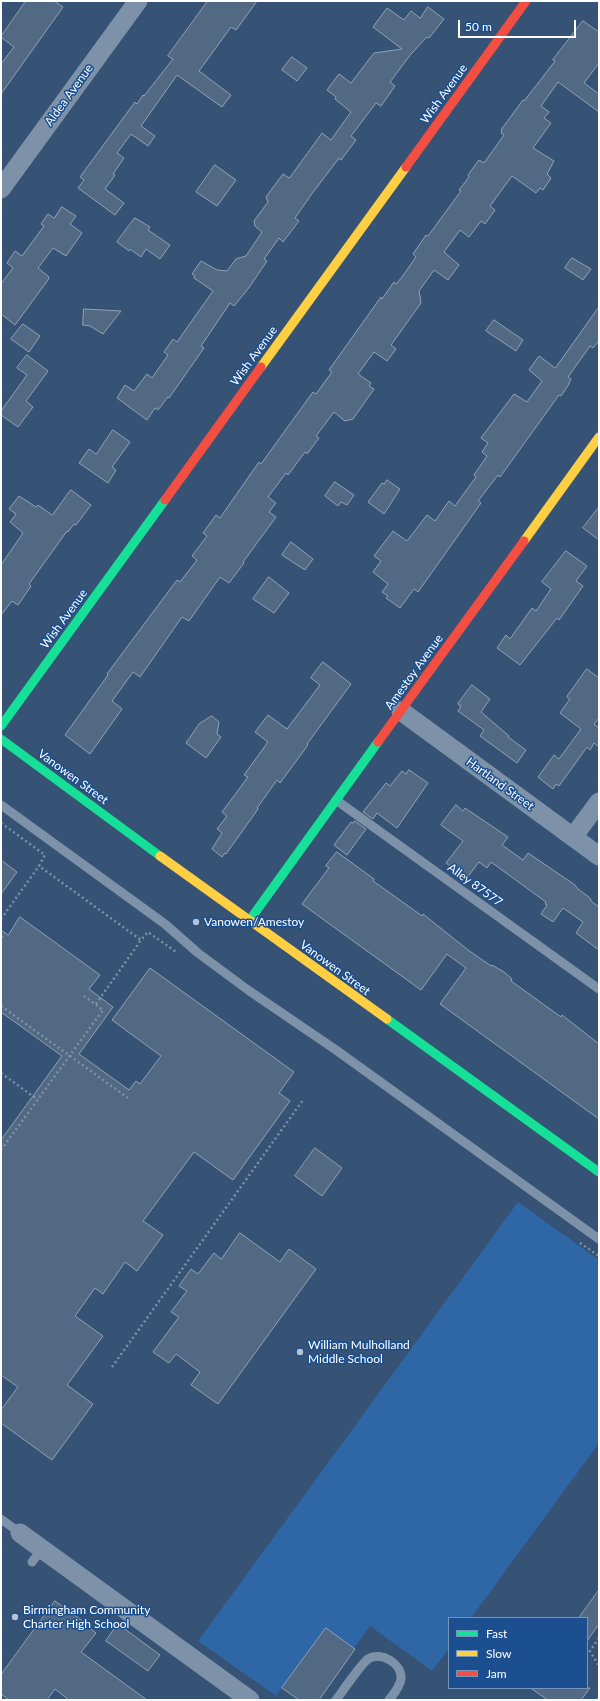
<!DOCTYPE html>
<html>
<head>
<meta charset="utf-8">
<style>
	body { margin:0 }
	#map { position:relative; width:600px; height:1701px; overflow:hidden; background:#365274; font-family:Lato,sans-serif }
	canvas { display:block }
	.frame { position:absolute; inset:0; border:2px solid #fff; pointer-events:none }
	.legend { position:absolute; left:448px; top:1617px; width:140px; height:72px; box-sizing:border-box; background:#1b4f8f; border:1px solid #7695bc; margin:0; padding:5px 7px; list-style:none; font-size:12px; color:#fff }
	.legend li { display:flex; align-items:center; gap:8px; height:20px }
	.legend b { width:20px; border:1px solid #7695bc }
	.scale { position:absolute; left:458px; top:20px; width:118px; height:18px; box-sizing:border-box; border:2px solid #fff; border-top:0; padding-left:5px; font-size:12px; line-height:14px; white-space:nowrap; color:#fff; -webkit-text-stroke:3px #1b4f8f; paint-order:stroke }
</style>
</head>
<body>
<div id="map">
<canvas width="600" height="1701"></canvas>
<div class="frame"></div>
<ul class="legend">
<li><b style="height:5px;background:#16e098"></b>Fast</li>
<li><b style="height:5px;background:#ffcf43"></b>Slow</li>
<li><b style="height:5px;background:#f24e42"></b>Jam</li>
</ul>
<div class="scale">50 m</div>
</div>
<script>
const g = document.querySelector('canvas').getContext('2d');
g.lineJoin = 'round';
function fill(path, color) { g.fillStyle = color; g.fill(path, 'evenodd'); }
function stroke(path, color, width, dash) { g.strokeStyle = color; g.lineWidth = width; g.lineCap = dash ? 'butt' : 'round'; g.setLineDash(dash || []); g.stroke(path); }
function write(font, color, halo, rows, align = 'center') {
  g.font = font + ' Lato,sans-serif'; g.lineWidth = 3; g.setLineDash([]); g.textBaseline = 'middle'; g.strokeStyle = halo; g.fillStyle = color; for (const [text, x, y, turn = 0] of rows) {
    g.save(); g.translate(x, y); g.rotate((+turn || 0) * Math.PI / 180); g.textAlign = isNaN(turn) ? turn : align; if (halo) g.strokeText(text, 0, 0); g.fillText(text, 0, 0); g.restore();
  }
}
const green = new Path2D(`
	M518,1202L599,1260V1443L471,1618H449V1649L432,1671L370,1626L354,1648L326,1629L276,1696L198,1641Z`);
const building = new Path2D(`
	M26,1H54L63,7L1,94V64L14,47L1,37Z
	M208,1H257L236,30L231,27L199,71L231,95L222,107L177,75L141,126L155,136L148,146L131,134L117,153L124,158L113,174L115,175L105,189L124,203L115,215L78,188L84,180L80,177L135,102L137,104L143,95L144,96L173,59L168,56Z
	M428,7L444,19L429,38L427,37L411,54L390,82L395,86L381,106L376,103L351,136L356,140L341,160L339,158L311,195L295,218L299,221L283,242L279,238L264,259L267,261L248,289L234,306L230,303L201,346L204,348L169,398L168,397L158,410L155,408L147,420L117,398L125,385L134,391L147,374L152,378L168,355L164,352L173,339L177,342L213,291L194,278L195,276L192,274L201,261L217,270L227,271L236,259L246,256L262,232L255,226L254,221L268,202L266,197L283,174L289,178L291,176L322,133L331,140L351,112L335,99L336,97L327,90L339,74L351,83L374,53L402,49L373,27L387,8L404,20L411,11L420,18Z
	M583,21L599,32V63L584,83L599,94V112L558,82L541,106L549,112L544,118L551,123L533,148L554,161L547,174L551,178L543,190L540,188L536,193L512,176L490,206L495,210L485,224L481,221L469,237L460,230L444,252L459,265L448,280L434,270L419,291L421,303L391,345L396,349L387,361L374,352L358,374L371,383L369,386L374,389L353,419L345,421L334,412L316,436L319,438L307,454L305,452L288,475L286,473L268,497L276,503L269,512L276,517L243,562L244,563L229,583L220,577L189,621L182,617L140,677L133,672L112,701L122,709L90,754L65,735L108,675L107,674L177,580L180,582L197,560L192,556L207,536L203,533L216,515L220,518L259,462L261,464L313,392L316,394L332,372L329,370L381,297L382,299L394,282L396,284L402,277L416,257L413,254L426,235L428,236L461,191L459,190L469,177L468,175L479,160L484,163L504,135L501,133L502,131L501,130L523,100L524,101L539,82L555,61L553,60Z
	M292,57L307,68L297,81L282,70Z
	M215,165L236,180L217,206L196,192Z
	M62,207L76,216L70,224L82,233L66,256L53,248L38,268L49,277L48,280L15,325L1,314V284L13,268L7,263L15,251L22,256L44,226L41,224L48,214L54,218Z
	M135,218L150,227L148,230L170,245L160,259L146,249L141,257L130,249L129,251L117,242Z
	M572,258L591,269L583,280L565,268Z
	M599,307V341L593,348L590,346L568,377L571,379L569,383V384L561,396L559,395L500,477L498,475L478,501L481,503L418,592L414,589L400,608L386,598L388,596L382,592L388,584L373,572L381,561L374,556L393,531L407,541L427,515L435,521L449,501L455,506L476,477L474,475L487,456L482,452L488,443L481,438L514,394L527,402L542,381L529,370L539,356L555,368Z
	M84,309L121,311L103,334L90,326L83,325Z
	M494,320L523,340L516,351L486,331Z
	M23,324L40,336L29,352L11,339Z
	M27,355L48,371L26,401L33,407L18,427L1,415V411L27,375L17,368Z
	M113,430L130,442L112,467L116,470L108,483L79,463L89,449L96,454Z
	M387,480L400,489L384,514L368,502L382,483L384,484Z
	M335,482L354,495L347,505L341,502L338,506L325,496Z
	M71,490L91,505L76,525L74,524L68,532L67,531L29,584L31,586L18,605L12,601L1,615V565L23,533L10,522L16,514L9,509L19,496L36,507L38,505L52,515Z
	M599,507V540L583,528Z
	M291,542L313,559L305,570L282,555Z
	M566,551L587,566L576,581L583,586L559,620L557,618L520,665L497,648L506,635L510,639L532,608L536,611L551,589L542,582Z
	M269,577L289,593L274,613L253,599Z
	M323,662L351,684L307,744L308,745L280,783L277,780L257,808L258,809L226,854L225,853L222,857L212,849L222,833L217,829L227,816L222,812L248,777L244,775L268,742L255,732L268,715L287,729L320,685L311,678Z
	M587,669L599,678V718L594,724L599,728V747L594,743L590,750L587,747L559,786L556,784L553,789L538,777L554,755L559,759L581,729L560,713L570,699L567,697Z
	M472,685L490,699L481,712L509,736L508,737L526,750L517,763L480,736L484,730L458,711L461,706L458,704Z
	M212,716L219,722L217,734L221,737L206,758L186,743L199,724Z
	M409,770L428,783L397,828L377,813L373,819L363,812L386,783L390,786L402,771L406,774Z
	M456,805L463,811L465,808L508,837L502,845L523,860L528,853L575,885L578,889L590,898L591,901L599,907V950L576,933L583,922L563,908L553,922L541,914L547,905L545,904L546,902L491,862L487,868L479,862L466,879L446,863L463,841L441,825Z
	M355,821L366,829L347,855L334,845L351,822L353,823Z
	M337,852L374,879L373,881L397,898L422,916L423,914L468,950L491,966L492,965L504,972L512,979L511,981L561,1017L562,1015L599,1044V1119L440,1004L466,968L447,954L421,990L302,904L329,868L326,866Z
	M1,860L17,872L1,894Z
	M20,917L100,975L89,989L113,1007L79,1054L129,1090L136,1081L140,1084L161,1056L112,1020L150,968L294,1072L279,1093L290,1101L233,1180L194,1152L143,1221L163,1235L137,1271L125,1262L103,1294L95,1288L75,1316L103,1336L67,1385L93,1404L52,1460L1,1423V1410L18,1387L1,1375V1140L62,1056L1,1012V930L8,935Z
	M315,1148L342,1168L322,1196L295,1176Z
	M240,1233L280,1262L289,1249L316,1269L218,1404L191,1385L200,1372L176,1354L169,1363L153,1352L179,1317L171,1312L187,1291L179,1286L191,1269L198,1274L214,1253L221,1259Z
	M599,1590V1624L587,1641V1618H579Z
	M55,1601L88,1625L87,1626L96,1633L81,1652L147,1700H69L55,1689L47,1700H9L1,1694V1675Z
	M118,1624L160,1655L148,1671L106,1641Z
	M326,1628L355,1649L319,1700H299L282,1688Z
	M531,1688H590L581,1700H548Z`);
const path = new Path2D(`
	M1,823L45,855L39,866L141,940L148,932L176,952
	M1,919L39,866
	M1,936L5,939
	M96,1004L141,940
	M1,1006L128,1098
	M1,1073L38,1100
	M1,1150L103,1010L84,996
	M580,1243L599,1256
	M112,1367L303,1100
	M599,1638L590,1651L599,1666
	M598,1700L599,1696`);
const lane = new Path2D(`
	M336,800L599,989
	M1,805L165,924L198,953L248,990L336,1050L599,1239
	M1,1519L20,1533
	M32,1562L42,1549
	M336,1700C342,1692 361,1664 368,1659C381,1651 402,1663 401,1679C400,1686 394,1694 389,1700`);
const street = new Path2D(`
	M1,189L138,1
	M401,711L599,856
	M573,837L599,802
	M20,1533L250,1700`);
const fast = new Path2D(`
	M1,726L165,500
	M1,739L160,856
	M249,921L378,742
	M387,1019L599,1172`);
const slow = new Path2D(`
	M261,367L406,167
	M524,541L599,437
	M160,856L387,1019`);
const jam = new Path2D(`
	M406,167L526,1
	M165,500L261,367
	M378,742L524,541`);
const markers = [
	[196,922,4,"#b9c2ce"],
	[300,1352,4,"#b9c2ce"],
	[15,1617,4,"#b9c2ce"]
];
const streetNames = [
	["Wish Avenue",444,94,-54],
	["Aldea Avenue",69,95,-54],
	["Wish Avenue",254,356,-54],
	["Wish Avenue",64,619,-54],
	["Amestoy Avenue",414,672,-54],
	["Vanowen Street",73,777,36],
	["Hartland Street",500,784,36],
	["Alley 87577",475,885,36],
	["Vanowen Street",335,968,36]
];
const poiNames = [
	["Vanowen/Amestoy",204,922],
	["William Mulholland",308,1345],
	["Middle School",308,1359],
	["Birmingham Community",23,1610],
	["Charter High School",23,1624]
];
fill(green, '#2f66a5');
fill(building, '#526984');
stroke(building, '#92a2b6', 1);
stroke(path, '#7d92a8', 2.5, [2, 3]);
stroke(lane, '#7d92a8', 9);
stroke(street, '#7d92a8', 19);
stroke(fast, '#16e098', 9);
stroke(slow, '#ffcf43', 9);
stroke(jam, '#f24e42', 9);
for (const [x, y, r, color] of markers) { const dot = new Path2D(); dot.arc(x, y, r, 0, 2 * Math.PI); g.fillStyle = color; g.fill(dot); stroke(dot, '#1b4f8f', 1.5); }
write('12px', '#fff', '#1b4f8f', streetNames);
write('12px', '#fff', '#1b4f8f', poiNames, 'left');
</script>
</body>
</html>
